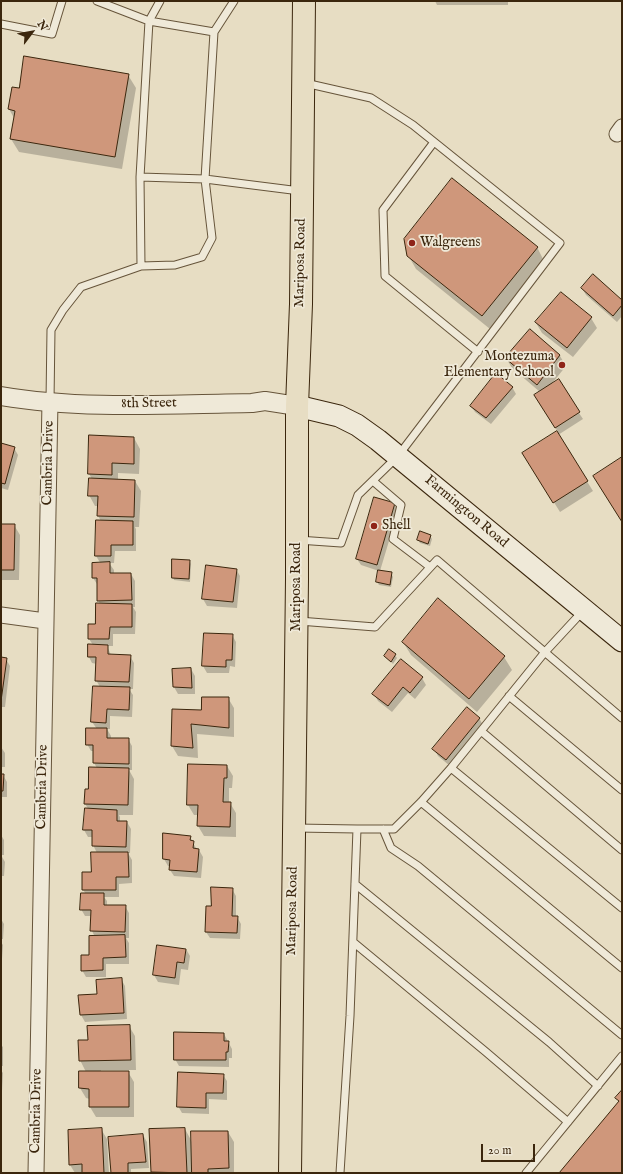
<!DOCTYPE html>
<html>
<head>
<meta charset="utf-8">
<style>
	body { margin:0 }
	#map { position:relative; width:623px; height:1174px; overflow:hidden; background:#e7ddc3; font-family:"IM FELL English",serif }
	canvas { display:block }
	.frame { position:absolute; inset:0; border:2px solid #3b260d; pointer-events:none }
	.north { position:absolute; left:12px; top:12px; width:40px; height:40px; -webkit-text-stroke:3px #efe9d8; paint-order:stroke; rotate:58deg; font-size:11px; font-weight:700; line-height:16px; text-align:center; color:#3b260d }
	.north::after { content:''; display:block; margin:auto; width:14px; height:18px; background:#3b260d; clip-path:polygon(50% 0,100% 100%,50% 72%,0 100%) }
	.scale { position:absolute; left:481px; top:1144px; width:54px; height:18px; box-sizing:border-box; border:2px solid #3b260d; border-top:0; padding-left:5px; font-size:12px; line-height:14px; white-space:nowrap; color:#3b260d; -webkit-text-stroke:3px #efe9d8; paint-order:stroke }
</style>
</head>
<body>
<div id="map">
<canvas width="623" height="1174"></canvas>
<div class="frame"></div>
<div class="north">N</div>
<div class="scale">20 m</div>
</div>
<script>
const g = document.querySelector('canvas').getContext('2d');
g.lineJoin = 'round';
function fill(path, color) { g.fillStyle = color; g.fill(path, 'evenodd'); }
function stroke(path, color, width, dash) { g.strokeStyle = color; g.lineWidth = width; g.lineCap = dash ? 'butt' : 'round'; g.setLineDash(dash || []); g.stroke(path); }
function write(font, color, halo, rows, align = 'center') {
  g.font = font + ' "IM FELL English",serif'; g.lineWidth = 3.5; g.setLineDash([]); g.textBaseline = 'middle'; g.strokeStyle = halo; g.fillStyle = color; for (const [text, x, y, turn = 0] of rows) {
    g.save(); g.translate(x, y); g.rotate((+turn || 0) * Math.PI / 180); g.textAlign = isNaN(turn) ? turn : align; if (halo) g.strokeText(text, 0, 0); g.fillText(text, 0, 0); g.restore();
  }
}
const shadow = new Path2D(`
	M435,1H508V5H437Z
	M128,75L136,88L122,169L19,152L11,139L14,118L9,109L20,90Z
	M537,247L544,261L490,329L416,269L408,255Z
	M582,288L622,301V316L617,322L586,295Z
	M591,318L597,328L573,357L542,333L536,323Z
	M530,330L560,356L566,366L550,386L579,413L583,419L558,435L593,491L560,512L524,454L558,432L539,402L540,392L512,368L506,358Z
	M512,387L516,394L491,424L475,412L471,406Z
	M134,438L140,449L139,474L118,473V480L135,481L141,491L139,527H135L136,529V551H115L114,563H109L114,570V574H131L135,581V607H133L136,612L135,634H113V646H107L111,655L130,656L134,663L133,689H129L133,695L132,717L110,716V729H107L111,736V739H128L132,746V770H129L134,779L133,815H119L120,817V822H127L131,829L130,853H128L132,860V883L119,884V897H104L107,901V906H125L129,913V938H126L129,943V964H106V977H86L82,970L90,956L95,937L92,931V916H85L81,909L86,894L83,890L92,873L97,853L93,845V837H88L84,830L89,810L85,804L97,768L94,763V751H91L87,744L97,729L92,722L100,687L96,680L97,664L92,663L89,657L93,645L89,639L96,625L100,604L98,600L97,584L93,578L101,564L96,556L101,521L98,516L99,506H95L89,495L92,479L89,474Z
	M1,444L14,448L18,455L8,490L1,488Z
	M394,504L398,511L380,571L391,573L393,577L391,587L379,585L377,582L379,571L361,565L357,559Z
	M1,525H14L20,535L19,580H1Z
	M420,533L430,536L432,539L430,546L420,543L418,540Z
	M189,560L191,564L190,582L174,580L173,577Z
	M236,569L240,576L237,608L207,606L203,599Z
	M232,635L236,642L235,667L230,666L229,673H207L203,666Z
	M403,642L504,657L512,670L477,712L411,655Z
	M395,655L397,658L393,664L385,656Z
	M1,658L6,659L10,666L5,707H1Z
	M191,669L195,676V694H178L174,687L173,670Z
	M422,678L426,685L415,699L408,693L392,712L378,701L374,694Z
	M228,698L234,708V737L197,734L198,758L178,756L172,746L202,711Z
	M479,718L483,725L450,766L438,756L434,749Z
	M1,747L5,753V767H1Z
	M227,766L233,776L232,788H229V803H230L236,813V837L204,836L198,826L199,815H194L188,805Z
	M1,775H3L7,782V797H1Z
	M1,835L4,840V855H1Z
	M190,837L197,850H199L203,857L201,878L174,876L170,870L171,866H168L164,859Z
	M1,855L5,862L4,876H1Z
	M232,889L236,896V917H237L241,924L240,939L210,938L206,932L212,907Z
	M1,919L4,924L3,939H1Z
	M1,942L3,945L2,959H1Z
	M186,949L190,956L188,970L181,969L179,985L158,982L154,975Z
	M121,979L125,986L127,1019L85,1022L81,1015L80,996L98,995Z
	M129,1026L135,1036L136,1070H101V1072H128L134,1082V1117H96L90,1107V1099L86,1098L80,1088V1072H86L80,1060L89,1041Z
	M224,1034L232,1049V1058H229V1067L179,1066L175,1059Z
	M1,1045L3,1047V1066H1Z
	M1,1070L3,1073L2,1091H1Z
	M223,1075L227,1081V1100L209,1099V1114L182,1113L178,1106Z
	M101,1129L107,1139L109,1173H75L70,1165Z
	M185,1129L192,1142L228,1132L234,1142V1173H153L152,1172Z
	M143,1135L147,1142L149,1168L131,1169V1173H112Z`);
const building = new Path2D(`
	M24,56L129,74L115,157L10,139L15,111L8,109L12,87L19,88Z
	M452,178L538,247L482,316L407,256L404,239Z
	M593,274L622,300V305L613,316L581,288Z
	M561,292L592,317L567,348L535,322Z
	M530,329L560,355L537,385L505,358Z
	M496,373L513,387L486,418L470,406Z
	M559,379L580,412L555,428L534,395Z
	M557,431L588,481L553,503L522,453Z
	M89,435L134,437V464L112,463V475L88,474Z
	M1,443L15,447L5,484L1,483Z
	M622,457V522L593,476Z
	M89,478L135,480L134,517L97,516L98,496H88Z
	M374,497L395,503L377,565L356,559Z
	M96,520L133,521V545H111V556H95Z
	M1,524H15L14,570H1Z
	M420,531L431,535L428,544L417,540Z
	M172,559L190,560L189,579L172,578Z
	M110,562V573H131L132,600L97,601V578H92V563Z
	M206,565L237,569L233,602L202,599Z
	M378,570L392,572L390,585L376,582Z
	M438,598L505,656L469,699L402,642Z
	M96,603L132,604V627H110L109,639H88V624H95Z
	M204,633L233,634L232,660H226V667L202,666Z
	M88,644L108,645V654L131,655L129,682L95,681L96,657H88Z
	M389,649L396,654L391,662L384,656Z
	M1,657L7,658L1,701Z
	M401,659L423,677L410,693L403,687L388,706L372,694Z
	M191,668L192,688L173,687L172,669Z
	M93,686L130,687L129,710L107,709L106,723L91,722Z
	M202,697H229V728L191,724L193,748L171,746L172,709L201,710Z
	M467,707L480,718L446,760L432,749Z
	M86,728H107V738H129V764L93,763V745H86Z
	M188,764L227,765V778H224L223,802H231L230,827L197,826L198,805H187Z
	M89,767L129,768L128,805L84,804L85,789H88Z
	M1,774H4L3,791H1Z
	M85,808L117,810V821H127L126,847L92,846V830H83Z
	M163,833L191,836L190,840L194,841L193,848L199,849L197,872L169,870L170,860L163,859Z
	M91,852H128L129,877H116V890H82V872H91Z
	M211,887L233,888L232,916H238L237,933L205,932L206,906H211Z
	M81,893H104V905H126L125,932L90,931L91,910H80Z
	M125,935L126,957L103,958V970L81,971V955H89V936Z
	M157,945L186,949L184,963L177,962L175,978L153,975Z
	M122,978L124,1013L80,1015L78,995L97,994L96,980Z
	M130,1025L131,1060L79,1061L78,1040H88L87,1026Z
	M174,1032L224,1033V1041H229L228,1052H226V1060H174Z
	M79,1071H129V1107H89V1089L79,1088Z
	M178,1072L224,1074L223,1093H206V1108L177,1107Z
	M622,1090V1173H559L619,1101L615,1098Z
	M102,1128L104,1173H82V1164L69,1165L68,1130Z
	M185,1128L187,1173L151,1172L149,1129Z
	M191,1131H228L229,1168L208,1169V1173H192Z
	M143,1134L146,1162L128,1163V1173H111L108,1137Z`);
const service = new Path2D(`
	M97,1L149,21L160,1
	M1,24L52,34L62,1
	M214,32L234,1
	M434,142L383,210L385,276L478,352
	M140,177L205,179L212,238L202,257L175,265L141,266
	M50,401L51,330L63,310L81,287L141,266L140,177L149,21L214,32L205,179L300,191
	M373,481L401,505L393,539L430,567
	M298,540L341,543L358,495L398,456L560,243L413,125L371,98L305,83
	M299,621L375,627L437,560L622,718
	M509,696L622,790
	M481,731L622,850
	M451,768L622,908
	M421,802L622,968
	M296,828L357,829L350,1016L340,1173
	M357,829H394L421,802L451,768L545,652L583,611
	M383,829L391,848L418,866L622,1035
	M355,884L549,1042L598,1086
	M353,942L486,1052L568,1122
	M526,1173L622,1056`);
const minor = new Path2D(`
	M617,134L622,127
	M1,615L45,621
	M36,1173L50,401`);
const tertiary = new Path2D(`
	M1,396C83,410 170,404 252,403L265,401L297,406`);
const secondary = new Path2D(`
	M297,406L339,416L357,425L378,440L622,641`);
const primary = new Path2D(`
	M290,1173L297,579V406L301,304L304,1`);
const markers = [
	[412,243,4,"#8f2418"],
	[562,365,4,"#8f2418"],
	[374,526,4,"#8f2418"]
];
const poiNames = [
	["Walgreens",420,243],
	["Montezuma",554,357,"right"],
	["Elementary School",554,373,"right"],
	["Shell",382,526]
];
const streetNames = [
	["Mariposa Road",301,263,-89],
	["8th Street",149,404,-1],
	["Cambria Drive",49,463,-89],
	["Farmington Road",466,512,40],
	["Mariposa Road",297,587,-90],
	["Cambria Drive",43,787,-89],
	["Mariposa Road",293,911,-89],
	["Cambria Drive",37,1111,-89]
];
fill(shadow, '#0003');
fill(building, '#cf977b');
stroke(building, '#3b260d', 1);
stroke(service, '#66543a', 9);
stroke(minor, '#66543a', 17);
stroke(tertiary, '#66543a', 20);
stroke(secondary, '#3b260d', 23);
stroke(primary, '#3b260d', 24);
stroke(service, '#efe9d8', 7);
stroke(minor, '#efe9d8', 15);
stroke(tertiary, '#efe9d8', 18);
stroke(secondary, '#efe9d8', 21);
stroke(primary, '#e7ddc3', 22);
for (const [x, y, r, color] of markers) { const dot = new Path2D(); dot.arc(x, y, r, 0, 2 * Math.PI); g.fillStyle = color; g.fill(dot); stroke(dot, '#efe9d8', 1.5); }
write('14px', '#3b260d', '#efe9d8', poiNames, 'left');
write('14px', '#3b260d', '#efe9d8', streetNames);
</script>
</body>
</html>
